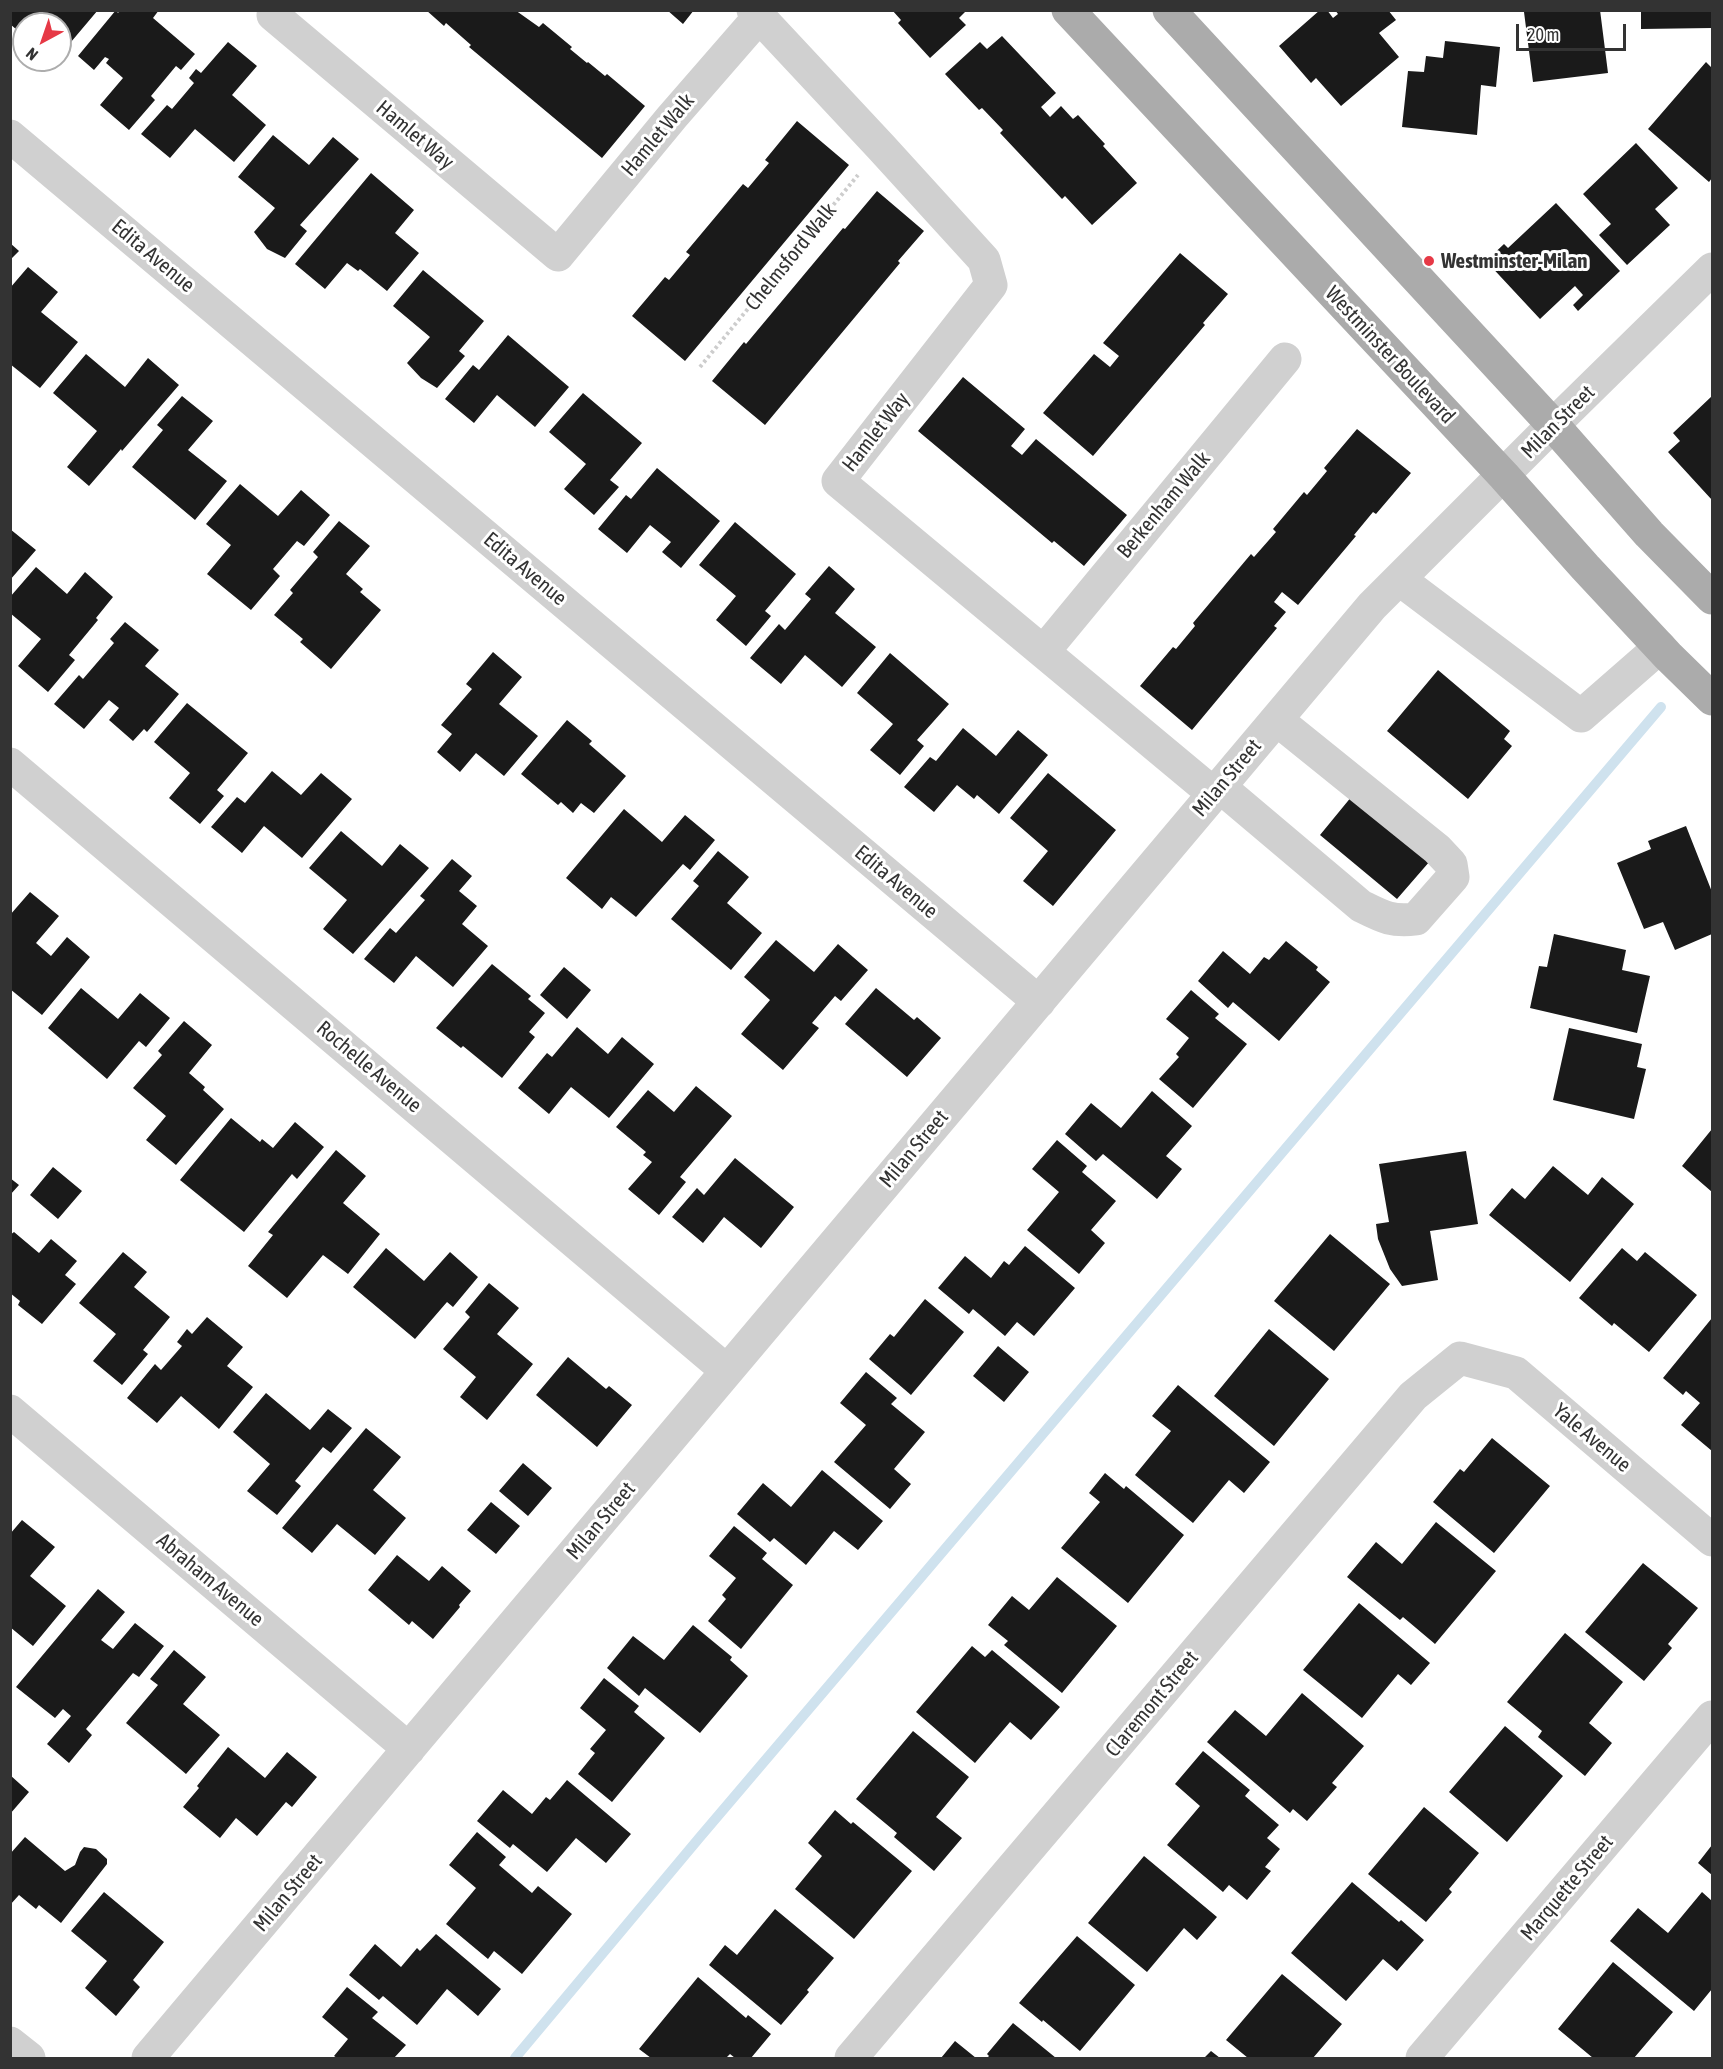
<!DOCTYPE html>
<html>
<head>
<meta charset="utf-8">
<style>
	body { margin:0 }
	#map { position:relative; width:1723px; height:2069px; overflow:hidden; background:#fff; font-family:"Asap Condensed",sans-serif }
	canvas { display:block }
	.frame { position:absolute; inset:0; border:12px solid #333; pointer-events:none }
	.north { position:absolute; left:12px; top:12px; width:60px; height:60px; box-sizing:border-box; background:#fff; border:2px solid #adadad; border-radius:50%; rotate:220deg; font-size:16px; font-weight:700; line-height:24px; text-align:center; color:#333 }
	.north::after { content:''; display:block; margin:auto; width:21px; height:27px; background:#e63946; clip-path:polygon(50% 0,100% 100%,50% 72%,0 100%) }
	.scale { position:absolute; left:1516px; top:24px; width:110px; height:27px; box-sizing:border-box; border:3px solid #333; border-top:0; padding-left:8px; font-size:18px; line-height:21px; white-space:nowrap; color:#333; -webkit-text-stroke:4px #fff; paint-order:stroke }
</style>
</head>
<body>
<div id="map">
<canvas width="1723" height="2069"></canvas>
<div class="frame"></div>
<div class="north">N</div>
<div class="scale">20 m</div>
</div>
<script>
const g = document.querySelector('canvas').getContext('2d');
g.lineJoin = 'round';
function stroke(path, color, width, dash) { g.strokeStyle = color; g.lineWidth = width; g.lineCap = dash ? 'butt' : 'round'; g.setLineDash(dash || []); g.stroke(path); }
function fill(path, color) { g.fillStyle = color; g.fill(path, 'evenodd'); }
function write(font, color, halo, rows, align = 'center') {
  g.font = font + ' "Asap Condensed",sans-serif'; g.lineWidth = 6; g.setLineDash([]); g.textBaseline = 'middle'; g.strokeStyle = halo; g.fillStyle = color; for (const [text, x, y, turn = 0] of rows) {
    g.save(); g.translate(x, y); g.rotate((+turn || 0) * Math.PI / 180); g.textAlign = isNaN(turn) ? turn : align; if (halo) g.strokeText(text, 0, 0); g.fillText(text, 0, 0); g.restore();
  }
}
const stream = new Path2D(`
	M515,2058L700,1837L1661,707`);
const building = new Path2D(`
	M10,10H98L60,55V24H24V36L10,24Z
	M116,10L118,13L120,10H159L153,18L195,54L181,70L176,66L151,96L155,100L129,130L100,105L123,78L106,63L109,59L105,57L94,70L78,56Z
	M426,10H515L539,27L543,23L572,47L570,49L587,63L588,62L605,76L607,74L645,106L602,158L469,47L471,45L446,23L444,26Z
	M667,10H694L683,24Z
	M892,10H967L959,18L966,25L930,58L898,23L901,20Z
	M1320,10H1327L1333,18L1338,14L1335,10H1388L1396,20L1379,33L1399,57L1341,106L1316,78L1311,83L1279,46Z
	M1536,10H1600L1608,73L1533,82L1524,12Z
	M1641,10H1712V28L1641,29Z
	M1002,36L1056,93L1041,107L1050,117L1061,106L1073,119L1078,115L1105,144L1103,146L1137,183L1092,225L1065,196L1062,199L1000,133L1003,130L982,108L979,110L945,74L980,42L987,49Z
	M1445,41L1500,47L1496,87L1481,85L1477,135L1402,127L1408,71L1424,72L1426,56L1443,58Z
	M228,42L257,66L232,95L266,125L234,162L195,129L170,158L141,134L167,105L172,109L194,83L189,78L196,69L201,73Z
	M1706,62L1712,68V178L1709,182L1648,129Z
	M797,121L849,165L685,361L632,316L665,277L669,280L690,255L686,252L743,184L748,188L769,163L765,160Z
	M273,135L309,165L333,137L359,159L300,225L307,231L285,258L267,249L254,232L275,208L238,177Z
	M1636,143L1678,188L1655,209L1670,225L1627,265L1599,235L1611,224L1583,194Z
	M371,173L414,210L395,233L419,253L387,291L360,269L358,271L347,263L325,289L295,264Z
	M877,191L924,231L898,261L900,263L765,425L712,381L744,342L746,344L843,228L845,229Z
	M1556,203L1620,271L1578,311L1573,305L1583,295L1575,286L1540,319L1486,261L1504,244L1508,248Z
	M10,243L19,251L10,260Z
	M1180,253L1228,294L1203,323L1205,325L1093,456L1043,413L1094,354L1110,367L1119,356L1103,343Z
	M28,267L58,292L41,312L78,342L40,388L10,364V288Z
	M423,270L484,321L459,351L465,356L437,388L421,378L407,363L430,337L393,306Z
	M508,335L569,387L535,427L497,395L474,423L445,399L473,365L479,370Z
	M86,354L125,387L148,358L179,385L122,451L121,449L89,486L67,467L97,431L53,393Z
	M963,377L1025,429L1011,446L1022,455L1036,439L1127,515L1084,566L1054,541L1052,543L918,431Z
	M583,393L642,443L610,480L619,487L594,515L564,489L586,464L549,432Z
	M182,396L213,421L188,450L227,481L195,520L132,467L163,430L157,425Z
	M1712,396V500L1668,452L1680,441L1673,433Z
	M1357,429L1411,473L1376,514L1373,512L1354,535L1356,536L1298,605L1282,592L1274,602L1286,612L1274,626L1277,628L1192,730L1140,686L1173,647L1176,649L1195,626L1193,623L1251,554L1254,557L1276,532L1273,529L1304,492L1307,495L1327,471L1324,468Z
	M657,468L720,521L681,568L662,552L671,542L650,525L627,553L598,529L626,495L631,499Z
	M240,484L278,516L301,490L330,515L304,546L297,541L273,569L280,576L251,610L207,574L231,545L206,524Z
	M339,521L370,546L346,574L363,589L360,592L381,610L331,669L300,642L303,639L274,615L293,593L290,590L318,557L313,552Z
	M735,522L796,574L765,611L771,616L746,646L716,620L736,596L699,565Z
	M10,529L36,550L10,580Z
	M829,566L855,589L835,613L876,647L842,687L805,655L781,684L750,658L779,624L785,630L811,599L805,594Z
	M36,567L67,594L85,572L113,597L96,618L98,620L69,655L75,660L48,692L18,666L41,639L10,613V597Z
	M125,622L159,650L145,666L179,694L147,732L144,729L133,741L109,720L119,708L109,700L84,729L54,704L79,675L83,679L114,643L110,639Z
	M493,652L522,677L499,704L538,736L504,776L476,753L460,772L437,752L452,734L441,725L472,689L466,684Z
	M890,653L949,704L917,740L924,746L900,775L870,750L893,724L857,693Z
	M1438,670L1510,731L1504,739L1512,746L1468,799L1387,731Z
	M187,703L248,753L217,790L224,796L200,824L169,798L190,773L154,742Z
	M567,720L592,741L589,744L626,776L594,813L581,803L573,813L561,802L558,805L521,774Z
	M963,728L996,756L1018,730L1048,755L999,814L977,795L974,799L957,785L934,812L904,787L930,757L936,761Z
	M272,771L301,795L321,773L352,799L302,858L264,826L242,853L211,827L237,797L245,803Z
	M1048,773L1116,830L1053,906L1023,881L1048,851L1010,818Z
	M1352,796L1430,861L1397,899L1320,835Z
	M624,809L662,842L685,815L715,840L690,870L683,864L636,917L611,897L602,909L566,878Z
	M1686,826L1712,892V934L1675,950L1663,922L1644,929L1617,863L1651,849L1648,841Z
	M341,831L382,866L400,844L429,868L353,954L323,929L347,900L309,868Z
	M718,851L749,877L727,903L762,933L731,970L671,919L699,886L693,881Z
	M452,859L472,876L459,891L477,906L462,924L488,946L453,987L416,956L394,983L364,959L390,928L396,933L425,900L420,896Z
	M30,892L59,916L36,943L51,956L67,937L90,957L42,1015L10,989V915Z
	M1554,934L1626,950L1622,970L1650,976L1637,1033L1530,1008L1539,966L1547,967Z
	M776,940L814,972L838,944L868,970L841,1001L835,996L812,1023L819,1028L783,1070L741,1034L770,1000L744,977Z
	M1286,941L1318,967L1316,970L1330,982L1279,1041L1233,1002L1228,1008L1198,981L1223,951L1250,974L1264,957L1269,960Z
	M492,964L531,996L528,999L545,1013L529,1032L535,1037L502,1078L463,1046L461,1048L436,1028Z
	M564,967L591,990L567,1019L540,995Z
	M81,988L118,1019L140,993L170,1018L146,1047L139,1041L107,1079L48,1028Z
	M876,988L914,1020L917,1017L941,1038L907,1077L845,1024Z
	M1191,990L1219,1014L1215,1018L1247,1044L1193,1108L1159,1079L1179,1057L1176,1054L1189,1038L1166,1019Z
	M184,1021L212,1045L189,1073L205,1087L203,1090L224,1109L176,1165L146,1140L166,1116L133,1088L162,1055L158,1051Z
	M577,1027L608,1054L622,1037L654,1064L609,1118L571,1087L549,1114L518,1088L547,1053L552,1057Z
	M1569,1028L1642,1044L1637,1067L1646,1069L1634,1119L1553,1100Z
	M696,1086L732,1116L680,1177L686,1182L659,1215L628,1189L652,1162L643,1155L646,1152L616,1127L648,1090L674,1112Z
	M1152,1091L1192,1126L1166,1156L1182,1169L1157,1199L1103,1154L1096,1161L1065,1134L1091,1103L1121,1128Z
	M231,1118L260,1142L262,1139L273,1148L295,1122L324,1147L297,1179L292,1174L244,1232L180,1180Z
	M1712,1129V1192L1682,1166Z
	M1057,1140L1087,1166L1082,1172L1116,1201L1091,1230L1105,1243L1079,1274L1027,1230L1059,1192L1032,1169Z
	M336,1150L366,1176L343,1203L380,1234L348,1274L323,1255L287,1298L248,1266L273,1235L268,1232Z
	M1466,1151L1478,1224L1430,1231L1438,1280L1402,1286L1390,1269L1378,1239L1376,1224L1389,1222L1379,1164Z
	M735,1158L794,1207L761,1248L724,1217L703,1243L672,1217L697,1188L704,1195Z
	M1553,1166L1588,1195L1602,1177L1634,1204L1570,1282L1489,1215L1512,1188L1525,1199Z
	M53,1167L82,1191L58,1219L30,1195Z
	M10,1178L19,1185L10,1195Z
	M14,1232L39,1253L51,1239L77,1261L65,1275L76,1284L42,1324L18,1305L20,1301L10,1293V1235Z
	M1330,1234L1390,1284L1334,1351L1274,1301Z
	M1025,1246L1075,1288L1034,1336L1017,1322L1005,1336L973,1309L969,1314L938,1288L965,1256L991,1278L1004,1261L1009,1265Z
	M386,1248L424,1281L450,1252L478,1277L453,1307L447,1302L415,1339L353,1287Z
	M1622,1248L1637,1261L1645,1252L1697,1295L1649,1352L1614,1323L1612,1326L1579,1298Z
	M123,1252L147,1272L134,1287L170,1317L143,1350L148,1354L122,1385L93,1361L116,1334L79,1303Z
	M489,1283L519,1308L497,1334L533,1364L487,1420L460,1397L476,1377L443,1349L470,1317L465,1312Z
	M925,1299L964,1332L911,1395L869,1359L890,1334L894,1337Z
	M207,1317L243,1347L227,1366L253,1387L219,1429L181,1396L157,1423L127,1398L155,1364L161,1370L182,1346L177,1342L187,1329L192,1334Z
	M1712,1318V1451L1681,1425L1700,1403L1686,1391L1683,1395L1663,1378Z
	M1269,1329L1329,1379L1274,1446L1214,1396Z
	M998,1346L1029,1372L1004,1402L973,1376Z
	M568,1357L606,1389L609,1386L632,1405L597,1447L536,1395Z
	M866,1372L897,1398L891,1404L925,1432L894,1469L911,1484L890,1509L834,1462L866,1425L840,1403Z
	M1178,1385L1270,1462L1244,1493L1229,1480L1193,1523L1135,1475L1171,1431L1152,1416Z
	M266,1393L310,1430L328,1409L352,1428L331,1453L323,1447L295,1481L301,1486L277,1515L247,1491L270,1464L233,1432Z
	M366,1428L401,1457L373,1490L406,1518L375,1555L337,1524L312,1553L282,1528Z
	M1492,1438L1550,1486L1494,1553L1433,1502L1460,1469L1464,1472Z
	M523,1463L552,1488L528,1516L499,1491Z
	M822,1470L883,1521L858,1550L834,1531L806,1565L774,1538L770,1542L737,1514L763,1483L791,1507Z
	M1105,1473L1124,1489L1126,1486L1184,1535L1128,1603L1061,1548L1100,1502L1089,1493Z
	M491,1502L520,1526L496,1554L467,1530Z
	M22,1520L55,1547L30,1576L66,1606L33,1646L10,1627V1534Z
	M1436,1522L1496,1571L1435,1644L1403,1617L1400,1620L1347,1577L1376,1542L1402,1564Z
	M734,1526L767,1553L762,1559L793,1585L741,1649L708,1621L726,1599L722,1595L736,1578L709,1556Z
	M397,1555L429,1581L442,1566L471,1591L459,1605L460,1607L433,1639L412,1621L409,1625L368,1590Z
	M1643,1563L1698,1608L1668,1644L1672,1648L1644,1681L1585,1632Z
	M1057,1577L1117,1626L1062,1693L1004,1645L1008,1641L988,1625L1012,1596L1029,1610Z
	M98,1589L125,1612L101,1640L113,1649L135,1623L164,1646L139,1677L133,1673L86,1729L92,1735L69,1763L47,1744L71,1716L63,1709L55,1718L16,1687Z
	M1359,1603L1430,1663L1411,1685L1398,1674L1362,1718L1303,1670Z
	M693,1625L732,1657L730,1660L748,1676L700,1733L645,1688L639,1696L607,1668L633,1636L664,1660Z
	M1565,1633L1623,1682L1589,1723L1612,1743L1585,1776L1538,1737L1542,1731L1507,1702Z
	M972,1646L985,1657L992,1650L1060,1707L1031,1740L1010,1722L975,1763L916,1712Z
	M174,1650L206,1677L183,1704L220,1735L186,1774L126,1723L158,1685L150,1679Z
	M604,1678L639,1706L634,1712L665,1738L612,1802L578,1774L595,1753L590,1749L606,1730L580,1708Z
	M1302,1693L1364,1746L1332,1783L1337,1787L1307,1821L1293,1809L1290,1813L1207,1742L1235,1710L1266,1736Z
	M1505,1726L1563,1776L1507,1842L1449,1792Z
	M913,1731L969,1777L936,1817L962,1838L934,1871L894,1837L897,1833L856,1799Z
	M228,1747L265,1778L287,1752L317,1777L292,1807L286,1802L257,1836L236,1818L220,1838L183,1807L199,1788L197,1786Z
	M1203,1751L1250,1790L1245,1796L1279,1825L1267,1838L1280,1849L1265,1867L1271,1871L1247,1900L1229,1885L1223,1892L1167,1845L1200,1806L1175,1784Z
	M10,1775L29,1792L10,1814Z
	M567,1780L631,1834L606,1863L576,1838L547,1872L513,1844L510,1848L477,1821L503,1790L532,1814L546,1797L550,1800Z
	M1424,1807L1479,1853L1449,1889L1452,1892L1426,1922L1368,1874Z
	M835,1810L851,1824L853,1822L912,1871L854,1939L795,1889L822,1856L808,1843Z
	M477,1832L506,1857L499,1865L532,1893L538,1886L572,1914L522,1974L494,1951L488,1959L446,1924L476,1888L449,1865Z
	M25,1837L65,1871L75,1865L80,1852L84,1847L96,1849L107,1859V1864L61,1923L39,1905L36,1909L19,1895L10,1905V1854Z
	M1712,1845V1875L1698,1863Z
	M1144,1856L1217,1917L1197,1940L1184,1928L1147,1972L1088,1923Z
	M1352,1882L1399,1922L1401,1920L1424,1940L1397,1971L1383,1959L1346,2001L1291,1953Z
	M104,1892L164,1942L133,1980L140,1987L116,2016L85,1988L107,1961L71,1931Z
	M1702,1892L1712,1901V1989L1694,2011L1610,1941L1638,1908L1668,1933Z
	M775,1909L834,1958L807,1990L809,1992L781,2025L709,1965L725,1945L737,1955Z
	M436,1934L501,1989L478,2016L447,1989L417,2025L383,1996L379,2000L349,1975L375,1944L401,1967L417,1948L420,1951Z
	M1077,1936L1135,1985L1080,2051L1043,2020L1042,2022L1019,2003Z
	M1613,1962L1673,2012L1634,2058H1593L1558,2029Z
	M1282,1974L1342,2024L1313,2058H1248L1226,2040Z
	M698,1977L746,2018L748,2015L771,2034L751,2058H735L730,2054L726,2058H651L639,2049Z
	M347,1987L378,2012L372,2018L406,2045L394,2058H337L334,2056L348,2039L322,2017Z
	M1013,2023L1056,2058H987L989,2056L987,2054Z
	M955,2041L976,2058H941Z
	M1211,2051L1220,2058H1204Z`);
const path = new Path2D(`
	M700,367L858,175`);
const minor = new Path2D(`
	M277,10L273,15L558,255L672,117L759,17
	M753,10L881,147L984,260L991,285L838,481L1214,794
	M10,136L1039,1002
	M1399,579L1581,716L1660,647
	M1044,651L1285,359
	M10,764L727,1371
	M1220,787L1361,906C1383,917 1392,922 1416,919L1453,877L1451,864L1437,849L1277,720
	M10,1411L409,1749
	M10,2043L29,2058
	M148,2058L1372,606L1553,425L1712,269
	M851,2058L1413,1396L1460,1358L1516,1373L1712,1540
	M1422,2058L1712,1717`);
const major = new Path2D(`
	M1068,10L1504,476L1585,567L1668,656L1712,699
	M1169,10L1553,425L1649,534L1712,598`);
const markers = [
	[1429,261,6,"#e63946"]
];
const streetNames = [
	["Hamlet Way",415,135,40],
	["Hamlet Walk",658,135,-50],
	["Edita Avenue",153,256,40],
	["Chelmsford Walk",791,257,-51],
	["Westminster Boulevard",1390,355,47],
	["Milan Street",1558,422,-45],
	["Hamlet Way",876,432,-52],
	["Berkenham Walk",1164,505,-50],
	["Edita Avenue",525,569,40],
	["Milan Street",1227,778,-50],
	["Edita Avenue",896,882,40],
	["Rochelle Avenue",369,1067,40],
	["Milan Street",914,1149,-50],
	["Yale Avenue",1592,1438,40],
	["Milan Street",601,1521,-50],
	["Abraham Avenue",210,1580,40],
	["Claremont Street",1152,1704,-50],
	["Marquette Street",1567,1888,-50],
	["Milan Street",288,1893,-50]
];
const poiNames = [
	["Westminster-Milan",1441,261]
];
stroke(stream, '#cfe2ee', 10);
fill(building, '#1a1a1a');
stroke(path, '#cdcdcd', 4, [3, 3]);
stroke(minor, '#d0d0d0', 33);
stroke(major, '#ababab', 33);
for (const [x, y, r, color] of markers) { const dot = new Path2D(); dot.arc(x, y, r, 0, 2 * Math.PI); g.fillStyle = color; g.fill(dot); stroke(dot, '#fff', 2); }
write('21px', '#333', '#fff', streetNames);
write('bold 21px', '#333', '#fff', poiNames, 'left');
</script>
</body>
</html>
